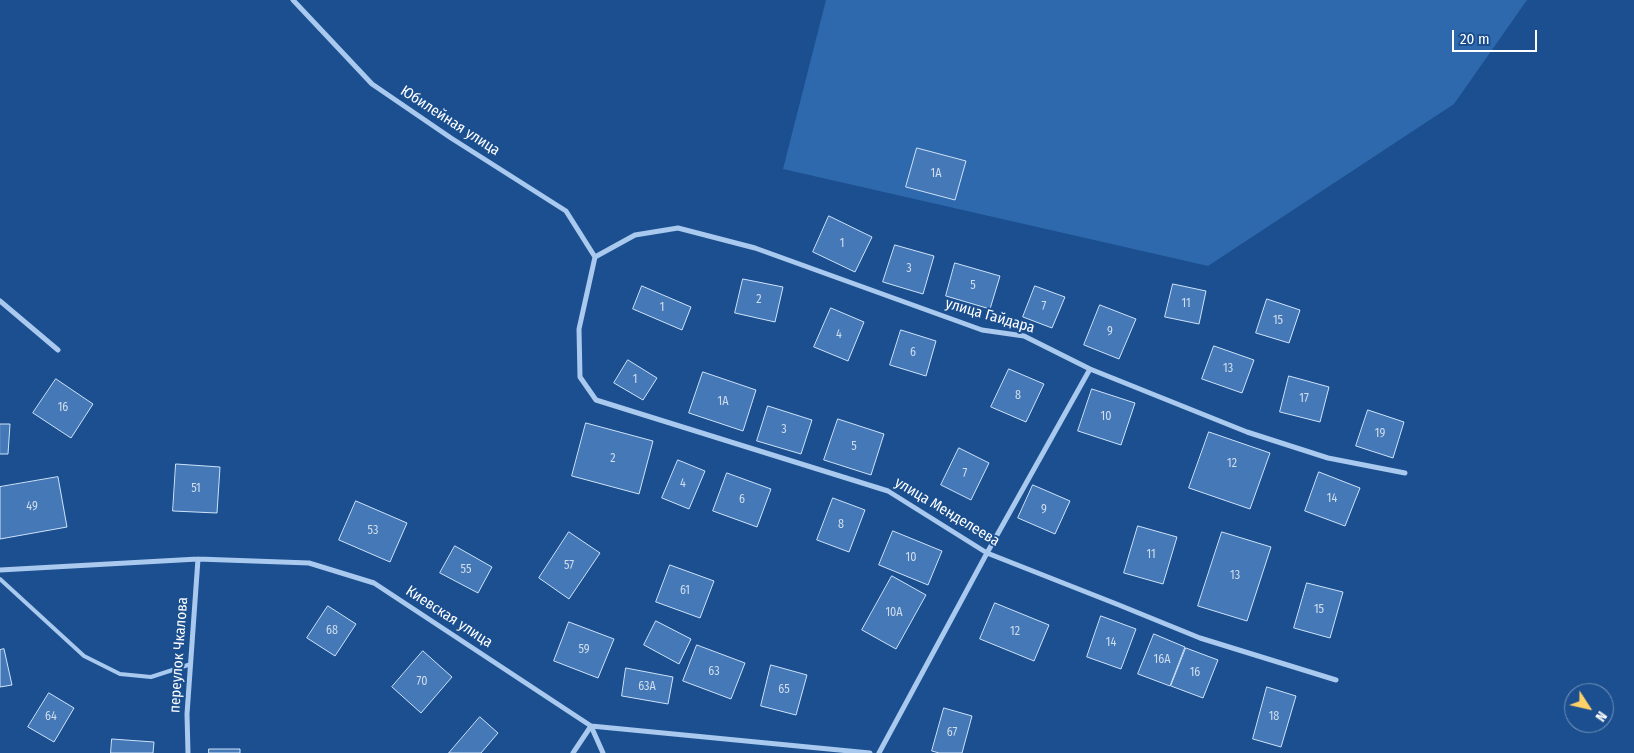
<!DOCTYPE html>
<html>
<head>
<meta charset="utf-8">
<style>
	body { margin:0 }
	#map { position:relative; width:1634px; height:753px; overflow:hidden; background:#1b4f8f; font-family:"Fira Sans Condensed",sans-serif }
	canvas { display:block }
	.north { position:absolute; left:1564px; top:683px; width:50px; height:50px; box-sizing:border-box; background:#1b4f8f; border:1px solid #7695bc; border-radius:50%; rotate:125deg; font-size:14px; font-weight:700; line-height:20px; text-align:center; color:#fff }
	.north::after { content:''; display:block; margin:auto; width:18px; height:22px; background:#ffd166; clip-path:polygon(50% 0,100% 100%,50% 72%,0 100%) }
	.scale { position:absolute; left:1452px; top:30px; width:85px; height:22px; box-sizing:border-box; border:2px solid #fff; border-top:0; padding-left:6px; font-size:15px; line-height:18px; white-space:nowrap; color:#fff; -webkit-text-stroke:4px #1b4f8f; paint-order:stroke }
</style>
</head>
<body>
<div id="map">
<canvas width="1634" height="753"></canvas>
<div class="north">N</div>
<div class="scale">20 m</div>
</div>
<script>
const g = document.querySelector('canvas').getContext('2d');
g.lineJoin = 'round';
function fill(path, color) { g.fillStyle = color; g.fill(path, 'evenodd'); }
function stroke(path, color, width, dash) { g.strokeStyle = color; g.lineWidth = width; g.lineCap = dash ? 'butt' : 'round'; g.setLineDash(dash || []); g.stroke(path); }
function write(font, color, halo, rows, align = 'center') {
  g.font = font + ' "Fira Sans Condensed",sans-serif'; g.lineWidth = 4; g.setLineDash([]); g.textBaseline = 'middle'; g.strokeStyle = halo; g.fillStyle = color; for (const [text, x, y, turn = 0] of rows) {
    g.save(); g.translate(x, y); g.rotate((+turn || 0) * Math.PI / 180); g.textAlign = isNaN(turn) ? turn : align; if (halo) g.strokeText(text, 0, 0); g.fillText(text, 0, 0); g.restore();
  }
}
const green = new Path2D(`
	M826,0H1527L1454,104L1208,266L783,169Z`);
const building = new Path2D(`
	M917,148L966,161L955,200L906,187Z
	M829,216L872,237L855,272L813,252Z
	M895,245L934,256L923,294L883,282Z
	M955,263L1000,276L990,309L946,296Z
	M743,279L783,287L775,322L735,313Z
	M1173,284L1206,291L1199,324L1165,317Z
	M642,286L691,307L682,330L633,309Z
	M1035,286L1065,297L1052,328L1023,317Z
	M1267,299L1300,310L1289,343L1256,333Z
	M1100,305L1136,319L1119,359L1084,345Z
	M831,308L864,322L848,361L814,347Z
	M901,330L936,341L926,376L890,365Z
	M1214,346L1254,360L1242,393L1202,379Z
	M628,360L657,378L643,400L614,383Z
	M1009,369L1044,384L1026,422L991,407Z
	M703,372L756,390L743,431L689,413Z
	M1289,376L1329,387L1320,422L1280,412Z
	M56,379L93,404L71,438L33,413Z
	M1092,389L1135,403L1121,445L1078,431Z
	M768,406L812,420L801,454L757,441Z
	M1368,410L1404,422L1393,458L1356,446Z
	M838,419L884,434L871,475L824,460Z
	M586,423L653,441L639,494L572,476Z
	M0,424H10L8,454H0Z
	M1209,432L1270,453L1250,509L1189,488Z
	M959,448L989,463L971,500L941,485Z
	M678,460L705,471L689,509L662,498Z
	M176,464L220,467L217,513L173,511Z
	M1319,472L1360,488L1345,526L1305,511Z
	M727,473L771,489L757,527L713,511Z
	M58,477L67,527L0,539V487Z
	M1033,485L1070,501L1055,534L1018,518Z
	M833,498L865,510L849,552L817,540Z
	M356,501L407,523L390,562L339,540Z
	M1138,526L1177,537L1163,584L1124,573Z
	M893,531L942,551L928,585L879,565Z
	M569,532L600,553L569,599L539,578Z
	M1222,532L1271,547L1247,621L1198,606Z
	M455,546L492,567L478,593L440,573Z
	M670,565L714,581L700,618L656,602Z
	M892,576L926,595L896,649L862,630Z
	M1307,583L1343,592L1330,638L1294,628Z
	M995,603L1049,625L1034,661L980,639Z
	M328,606L356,624L335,656L307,638Z
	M1101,616L1136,629L1121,669L1087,657Z
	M656,621L691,639L679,664L644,645Z
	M569,622L614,639L598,678L554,661Z
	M1154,634L1185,647L1170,686L1138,674Z
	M697,645L745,663L731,699L683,681Z
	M1186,648L1218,660L1203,698L1171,686Z
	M4,649L12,685L0,687V650Z
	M423,651L452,677L421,713L392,687Z
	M771,665L807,675L796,715L761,706Z
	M626,668L673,677L668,704L622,696Z
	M1267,687L1296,696L1281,747L1253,739Z
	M49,693L74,708L54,742L28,727Z
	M944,708L972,716L962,753H939L932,751Z
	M480,717L498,733L481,753H449Z
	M112,739L154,742L153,753H111Z
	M209,749H240V753H209Z`);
const lane = new Path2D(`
	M0,579L84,656L120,674L151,677L191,664`);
const street = new Path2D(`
	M293,0L372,84L451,138L566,211L595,257
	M595,257L579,329L580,377L596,400L888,491L987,553L1119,605L1200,638L1336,680
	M595,257L635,235L678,228L755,248L982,330L1024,336L1090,369L1247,432L1328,458L1405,473
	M0,301L58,350
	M0,570L198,559L309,563L374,583L591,726L870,753
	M591,726L603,753
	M188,753L187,714L198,559
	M573,753L591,726
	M879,753L987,553L1090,369`);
const numberNames = [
	["1А",936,174],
	["1",842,244],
	["3",909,269],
	["5",973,286],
	["2",759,300],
	["11",1186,304],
	["7",1044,307],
	["1",662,308],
	["15",1278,321],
	["9",1110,332],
	["4",839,335],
	["6",913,353],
	["13",1228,369],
	["1",635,380],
	["8",1018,396],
	["17",1304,399],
	["1А",723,402],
	["16",63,408],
	["10",1106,417],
	["3",784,430],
	["19",1380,434],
	["5",854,447],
	["2",613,459],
	["12",1232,464],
	["7",965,474],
	["4",683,484],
	["51",196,489],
	["14",1332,499],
	["6",742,500],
	["49",32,507],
	["9",1044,510],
	["8",841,525],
	["53",373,531],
	["11",1151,555],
	["10",911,558],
	["57",569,566],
	["55",466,570],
	["13",1235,576],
	["61",685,591],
	["15",1319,610],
	["10А",894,613],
	["68",332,631],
	["12",1015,632],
	["14",1111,643],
	["59",584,650],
	["16А",1162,660],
	["63",714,672],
	["16",1195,673],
	["70",422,682],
	["63А",647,687],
	["65",784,690],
	["64",51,717],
	["18",1274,717],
	["67",952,733]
];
const streetNames = [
	["Юбилейная улица",450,121,33],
	["улица Гайдара",990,316,16],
	["улица Менделеева",947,512,31],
	["Киевская улица",449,617,33],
	["переулок Чкалова",179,655,-86]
];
fill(green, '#2e69ad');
fill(building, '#4478b7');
stroke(building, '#cfe3fa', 1);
stroke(lane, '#a9c9ee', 4);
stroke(street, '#a9c9ee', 5);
write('12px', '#d0dded', null, numberNames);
write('15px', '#fff', '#1b4f8f', streetNames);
</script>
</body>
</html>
